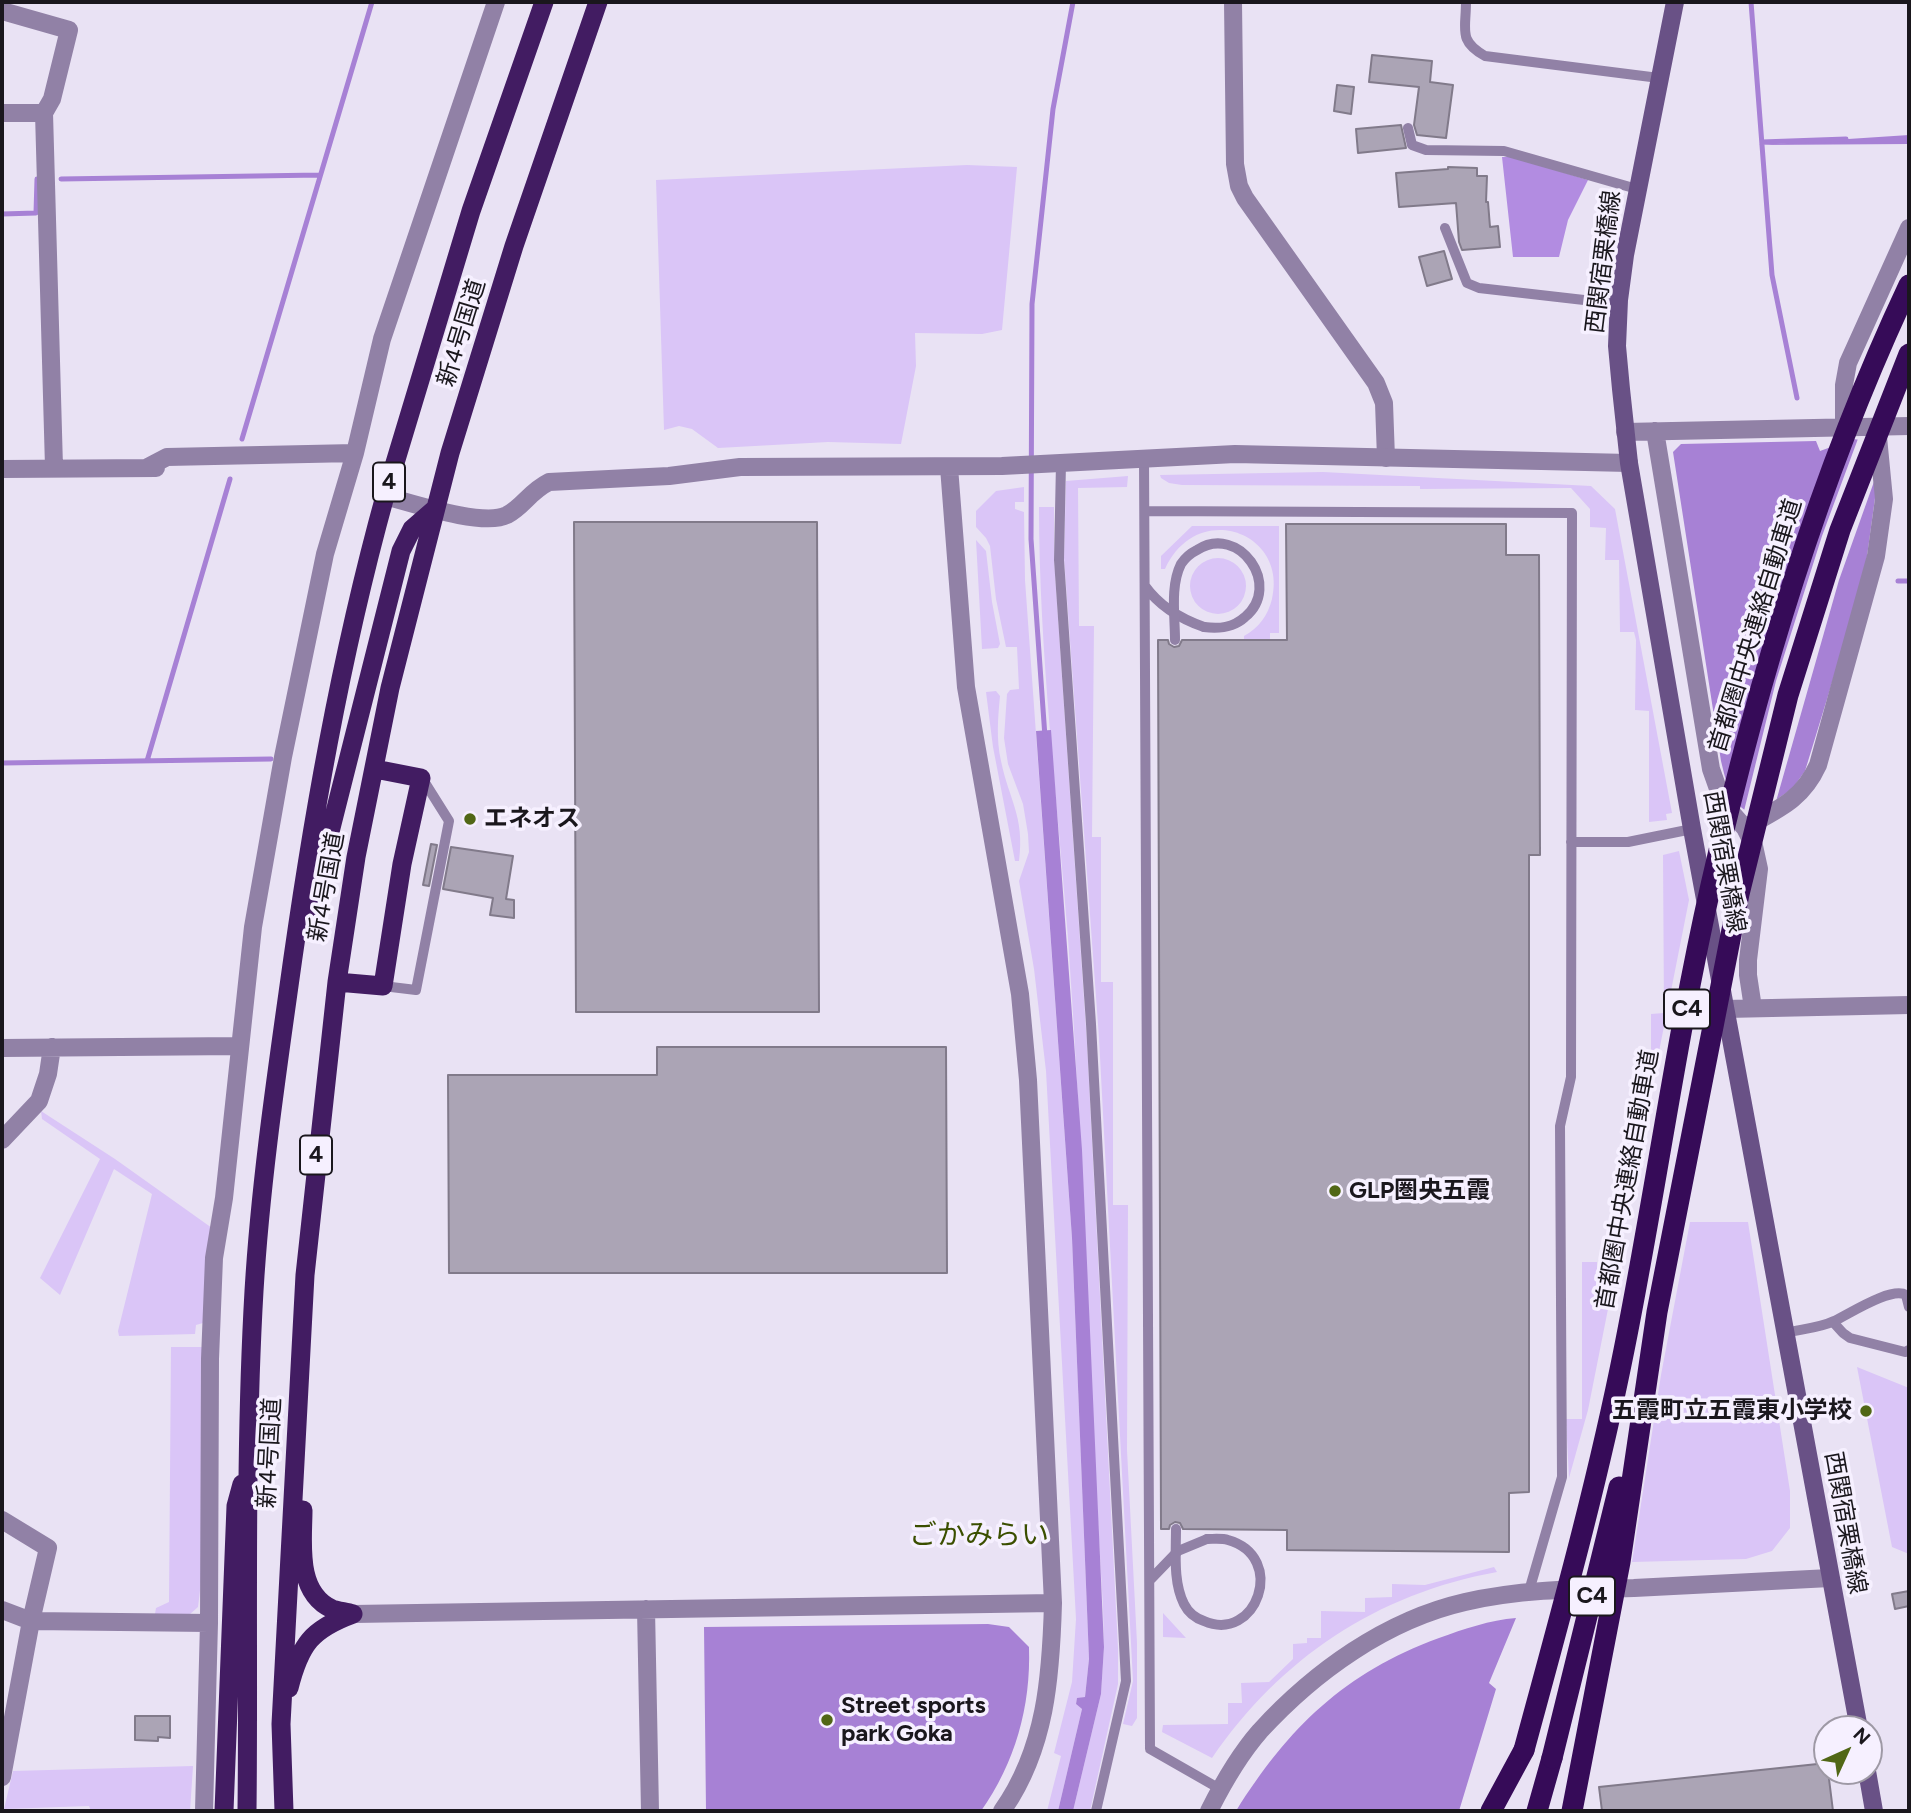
<!DOCTYPE html>
<html>
<head>
<meta charset="utf-8">
<style>
	body { margin:0 }
	#map { position:relative; width:1911px; height:1813px; overflow:hidden; background:#e9e2f4; font-family:Figtree,sans-serif }
	canvas { display:block }
	.frame { position:absolute; inset:0; border:4px solid #1a171d; pointer-events:none }
	.north { position:absolute; left:1813px; top:1715px; width:70px; height:70px; box-sizing:border-box; background:#f6f0ff; border:2px solid #9e99a5; border-radius:50%; rotate:45deg; font-size:19px; font-weight:700; line-height:28px; text-align:center; color:#1a171d }
	.north::after { content:''; display:block; margin:auto; width:24px; height:32px; background:#516716; clip-path:polygon(50% 0,100% 100%,50% 72%,0 100%) }
</style>
</head>
<body>
<div id="map">
<canvas width="1911" height="1813"></canvas>
<div class="frame"></div>
<div class="north">N</div>
</div>
<script>
const g = document.querySelector('canvas').getContext('2d');
g.lineJoin = 'round';
function fill(path, color) { g.fillStyle = color; g.fill(path, 'evenodd'); }
function stroke(path, color, width, dash) { g.strokeStyle = color; g.lineWidth = width; g.lineCap = dash ? 'butt' : 'round'; g.setLineDash(dash || []); g.stroke(path); }
function write(font, color, halo, rows, align = 'center') {
  g.font = font + ' Figtree,"Noto Sans JP",sans-serif'; g.lineWidth = 7; g.setLineDash([]); g.textBaseline = 'middle'; g.strokeStyle = halo; g.fillStyle = color; for (const [text, x, y, turn = 0] of rows) {
    g.save(); g.translate(x, y); g.rotate((+turn || 0) * Math.PI / 180); g.textAlign = isNaN(turn) ? turn : align; if (halo) g.strokeText(text, 0, 0); g.fillText(text, 0, 0); g.restore();
  }
}
const green = new Path2D(`
	M967,165L1017,167L1002,330L982,334L915,333L916,366L901,444L828,442L718,448L692,429L679,426L664,430L656,180Z
	M1323,472L1591,486L1615,509L1672,813L1666,814L1667,820L1649,822V711L1635,710L1636,640L1634,632H1620L1619,560H1605L1606,528L1590,527V509L1571,488L1420,489V486L1182,485L1169,483L1161,478L1160,475Z
	M1128,476L1127,487L1078,488L1079,626H1094L1092,837H1101V982H1113V1205H1128L1127,1450L1137,1643V1718L1132,1726L1123,1724L1133,1681L1099,1038L1064,558L1066,481Z
	M1024,487V502H1015V509L1024,512L1025,580L1072,1238L1089,1659L1085,1697L1077,1699L1076,1704L1082,1709L1058,1811H1047L1061,1756L1054,1753L1072,1682L1076,1619L1046,1071L1034,969L1019,881L1029,852L1028,834L1023,804L1008,764L1004,738L1007,694L1010,690L1019,689L1017,647H1006L996,599L990,546L986,538L976,527V511L996,491Z
	M1039,507H1054V559L1087,1043L1118,1648V1684L1090,1811H1073L1101,1694L1104,1647L1103,1607C1089,1384 1084,1161 1068,938C1057,795 1039,651 1039,507Z
	M1192,526H1279V633H1270V640H1244V636C1259,628 1268,615 1272,599C1288,532 1197,499 1165,569H1161V556Z
	M976,540L986,551L992,602L1000,644L998,648L982,649Z
	M1190 586a28 28 0 1 1 56 0a28 28 0 1 1-56 0Z
	M996,691L1000,696C998,717 996,739 1001,761C1009,800 1025,817 1019,861H1015L993,747L986,692Z
	M1679,851L1689,900L1588,1410L1569,1478L1566,1419H1582V1262H1597V1276H1610V1229L1622,1226V1198H1625V1145H1636V1078H1651V1014L1664,1013L1663,855Z
	M41,1111L115,1159L212,1228L203,1323L196,1325L195,1334L119,1336L118,1331L152,1194L114,1169L60,1295L40,1278L100,1159L42,1119Z
	M1690,1222H1748L1790,1491V1528L1772,1551L1746,1559L1632,1562L1661,1375Z
	M171,1347H202L201,1499L204,1557L198,1607L189,1615L155,1614L156,1608L169,1602Z
	M1857,1367L1909,1388V1554L1892,1547Z
	M1494,1567L1497,1572C1376,1594 1281,1658 1212,1758L1162,1732L1163,1725L1228,1724V1703H1242L1241,1683L1269,1682L1293,1659V1644L1307,1643V1638H1321V1611L1365,1612V1598L1392,1597V1584L1425,1585Z
	M1163,1613L1186,1638L1163,1637Z
	M193,1766L190,1811H91L89,1806L4,1809L13,1771Z`);
const forest = new Path2D(`
	M1502,157H1513L1588,180L1568,220L1559,257H1513Z`);
const water = new Path2D(`
	M1909,135V144L1757,145Z
	M1853,439L1878,442L1876,491L1864,578L1805,771L1792,789L1755,814C1731,809 1726,781 1721,761L1673,452L1681,444L1816,441L1820,451Z
	M1051,730L1082,1150L1104,1647L1101,1694L1073,1811H1058L1082,1709L1076,1704L1077,1698L1085,1697L1089,1659L1072,1238L1036,731Z
	M1516,1618L1489,1683L1496,1689L1459,1811H1236C1289,1727 1344,1673 1439,1638C1464,1629 1490,1620 1516,1618Z
	M988,1624L1009,1627L1029,1647C1031,1707 1015,1763 981,1811H706L704,1627Z`);
const pier = new Path2D(`
	M1859,436L1878,439L1881,462L1839,580L1775,805L1754,818L1743,815L1776,681L1822,536Z`);
const stream = new Path2D(`
	M1751,2L1772,275L1797,398
	M1762,142L1846,139
	M61,179L320,175
	M2,214L36,213L37,179
	M242,439L372,2
	M1898,581H1909
	M1045,737L1031,539L1032,304L1053,109L1073,2
	M147,761L230,479
	M2,763L271,759`);
const building = new Path2D(`
	M1372,55L1432,61L1430,82L1453,85L1446,138L1417,135L1414,125L1419,87L1369,82Z
	M1337,85L1354,87L1351,114L1334,111Z
	M1401,125L1406,148L1358,153L1356,129Z
	M1448,167L1477,168V176H1487L1486,202H1488L1490,227L1498,226L1500,247L1462,250L1459,242L1456,203L1399,207L1396,173L1448,169Z
	M1444,251L1452,279L1427,286L1419,257Z
	M574,522H817L819,1012H576Z
	M1286,524H1506V555H1539L1540,855H1529V1492L1509,1493V1552L1287,1550V1530L1183,1529L1180,1523L1175,1522L1170,1525L1169,1529H1161L1158,640H1168L1169,644L1174,647L1179,646L1182,640H1287Z
	M431,844L437,845L429,886L423,885Z
	M451,847L513,856L506,899L514,900V918L490,915L493,898L443,889Z
	M657,1047H946L947,1273H449L448,1075H657Z
	M1909,1591V1606L1895,1609L1892,1594Z
	M135,1716H170V1738L158,1737V1741L135,1740Z
	M1827,1763L1833,1811H1602L1599,1787Z`);
const service = new Path2D(`
	M1466,2C1466,30 1458,41 1485,56L1659,78
	M1408,128L1412,145L1426,150L1504,151L1637,189
	M1445,228L1467,283L1479,288L1619,304
	M1144,458L1150,1749L1220,1789
	M1061,463L1059,560L1091,1024L1126,1681L1096,1811
	M1145,511L1572,513L1571,1077L1560,1126L1562,1477L1529,1591
	M1145,586C1160,607 1181,619 1204,627
	M1571,842H1628L1692,829
	M383,986L416,990L449,821L422,778
	M1833,1322L1843,1333L1850,1338L1905,1352L1909,1350
	M1785,1333C1801,1329 1820,1328 1834,1321C1849,1314 1892,1286 1906,1295L1909,1307
	M1150,1580L1178,1551L1207,1539`);
const minor = new Path2D(`
	M1233,2L1235,164L1239,186L1245,198L1376,383L1384,403L1386,458
	M2,11L69,30L52,99L44,113
	M2,113H44L54,467
	M1844,427V385L1848,363L1909,228
	M1655,431L1711,769L1723,803L1745,828L1754,846L1759,869L1748,960V975L1753,1008
	M1625,432L1909,426
	M146,468L167,457L355,453
	M2,469L156,468
	M1750,825C1781,808 1803,798 1818,765L1876,556L1884,499L1878,437
	M1726,1009L1909,1005
	M2,1048L239,1046
	M2,1140L39,1101L48,1074L52,1047
	M2,1520L48,1548L31,1621L2,1777
	M2,1610L31,1621L209,1623
	M204,1811L209,1623L210,1359L214,1258L224,1198L253,927L283,757L325,554L355,453L382,339L496,2`);
const tertiary = new Path2D(`
	M949,467L966,687L1020,994L1028,1080L1053,1603C1051,1676 1046,1749 1002,1811
	M385,496C412,503 483,527 507,515C524,506 529,492 549,482L669,476L740,467L1002,466L1235,454L1629,463
	M646,1609L650,1811
	M353,1614L1053,1603
	M1209,1811C1223,1783 1239,1755 1260,1731C1314,1672 1386,1620 1465,1602C1521,1589 1576,1589 1634,1588C1699,1585 1765,1581 1830,1578`);
const secondary = new Path2D(`
	M1675,2L1625,255L1619,300L1617,346L1621,389L1629,463L1692,829L1859,1729
	M1867,1771L1874,1811`);
const trunk = new Path2D(`
	M309,915L401,551L412,529L435,509
	M337,982L383,986L402,864L421,778L375,769
	M303,1510C303,1541 295,1592 332,1609C338,1611 346,1612 353,1614
	M289,1688C300,1644 312,1629 353,1614
	M224,1811L236,1506L242,1484
	M247,1811C249,1638 244,1464 254,1291C260,1191 274,1092 288,993C311,826 340,659 385,496L471,211L544,2
	M284,1811L281,1724L305,1275L337,982L356,857L390,688L450,453L514,246L598,2`);
const motorway = new Path2D(`
	M1491,1811L1524,1750
	M1537,1811L1552,1758`);
const serviceBridge = new Path2D(`
	M1175,640C1175,616 1170,586 1181,564C1185,558 1191,553 1197,550C1239,523 1283,586 1245,617C1233,628 1219,629 1204,627
	M1176,1529C1176,1554 1173,1582 1184,1604C1188,1612 1195,1618 1204,1621C1256,1644 1288,1557 1228,1540C1222,1538 1214,1539 1207,1539`);
const motorwayBridge = new Path2D(`
	M1524,1750C1560,1617 1597,1485 1624,1350C1655,1196 1676,1039 1711,885C1758,679 1819,476 1909,285
	M1552,1758L1619,1487
	M1572,1811L1620,1562L1657,1312L1739,894L1788,695L1840,530L1909,354`);
const markers = [
	[470,819,7,"#516716"],
	[1335,1191,7,"#516716"],
	[1866,1411,7,"#516716"],
	[827,1720,7,"#516716"]
];
const shields = [
	[389,482,32],
	[1687,1009,46],
	[316,1155,32],
	[1592,1596,46]
];
const shieldNames = [
	["4",389,482],
	["C4",1687,1009],
	["4",316,1155],
	["C4",1592,1596]
];
const streetNames = [
	["西関宿栗橋線",1604,262,-83],
	["新4号国道",462,333,-73],
	["首都圏中央連絡自動車道",1756,626,-73],
	["西関宿栗橋線",1724,862,80],
	["新4号国道",327,887,-80],
	["首都圏中央連絡自動車道",1628,1180,-80],
	["新4号国道",270,1453,-87],
	["西関宿栗橋線",1845,1523,80]
];
const poiNames = [
	["エネオス",484,819],
	["GLP圏央五霞",1349,1191],
	["五霞町立五霞東小学校",1852,1411,"right"],
	["Street sports",841,1706],
	["park Goka",841,1734]
];
const quarterNames = [
	["ごかみらい",979,1536]
];
fill(green, '#dac5f7');
fill(forest, '#b28ce1');
fill(water, '#a781d5');
fill(pier, '#e9e2f4');
stroke(stream, '#a781d5', 5);
fill(building, '#aba4b5');
stroke(building, '#817a8a', 2);
stroke(service, '#9181a6', 10);
stroke(minor, '#9181a6', 18);
stroke(tertiary, '#9181a6', 18);
stroke(secondary, '#695186', 18);
stroke(trunk, '#421c62', 19);
stroke(motorway, '#360b58', 21);
stroke(serviceBridge, '#9181a6', 10);
stroke(motorwayBridge, '#360b58', 21);
for (const [x, y, r, color] of markers) { const dot = new Path2D(); dot.arc(x, y, r, 0, 2 * Math.PI); g.fillStyle = color; g.fill(dot); stroke(dot, '#f6f0ff', 2.5); }
for (const [x, y, w] of shields) { const box = new Path2D(); box.roundRect(x - w / 2, y - 19.5, w, 39, 5); g.fillStyle = '#f6f0ff'; g.fill(box); stroke(box, '#1a171d', 2); }
write('bold 23px', '#1a171d', null, shieldNames);
write('24px', '#1a171d', '#f6f0ff', streetNames);
write('bold 24px', '#1a171d', '#f6f0ff', poiNames, 'left');
write('28px', '#3b4f00', '#f6f0ff', quarterNames);
</script>
</body>
</html>
